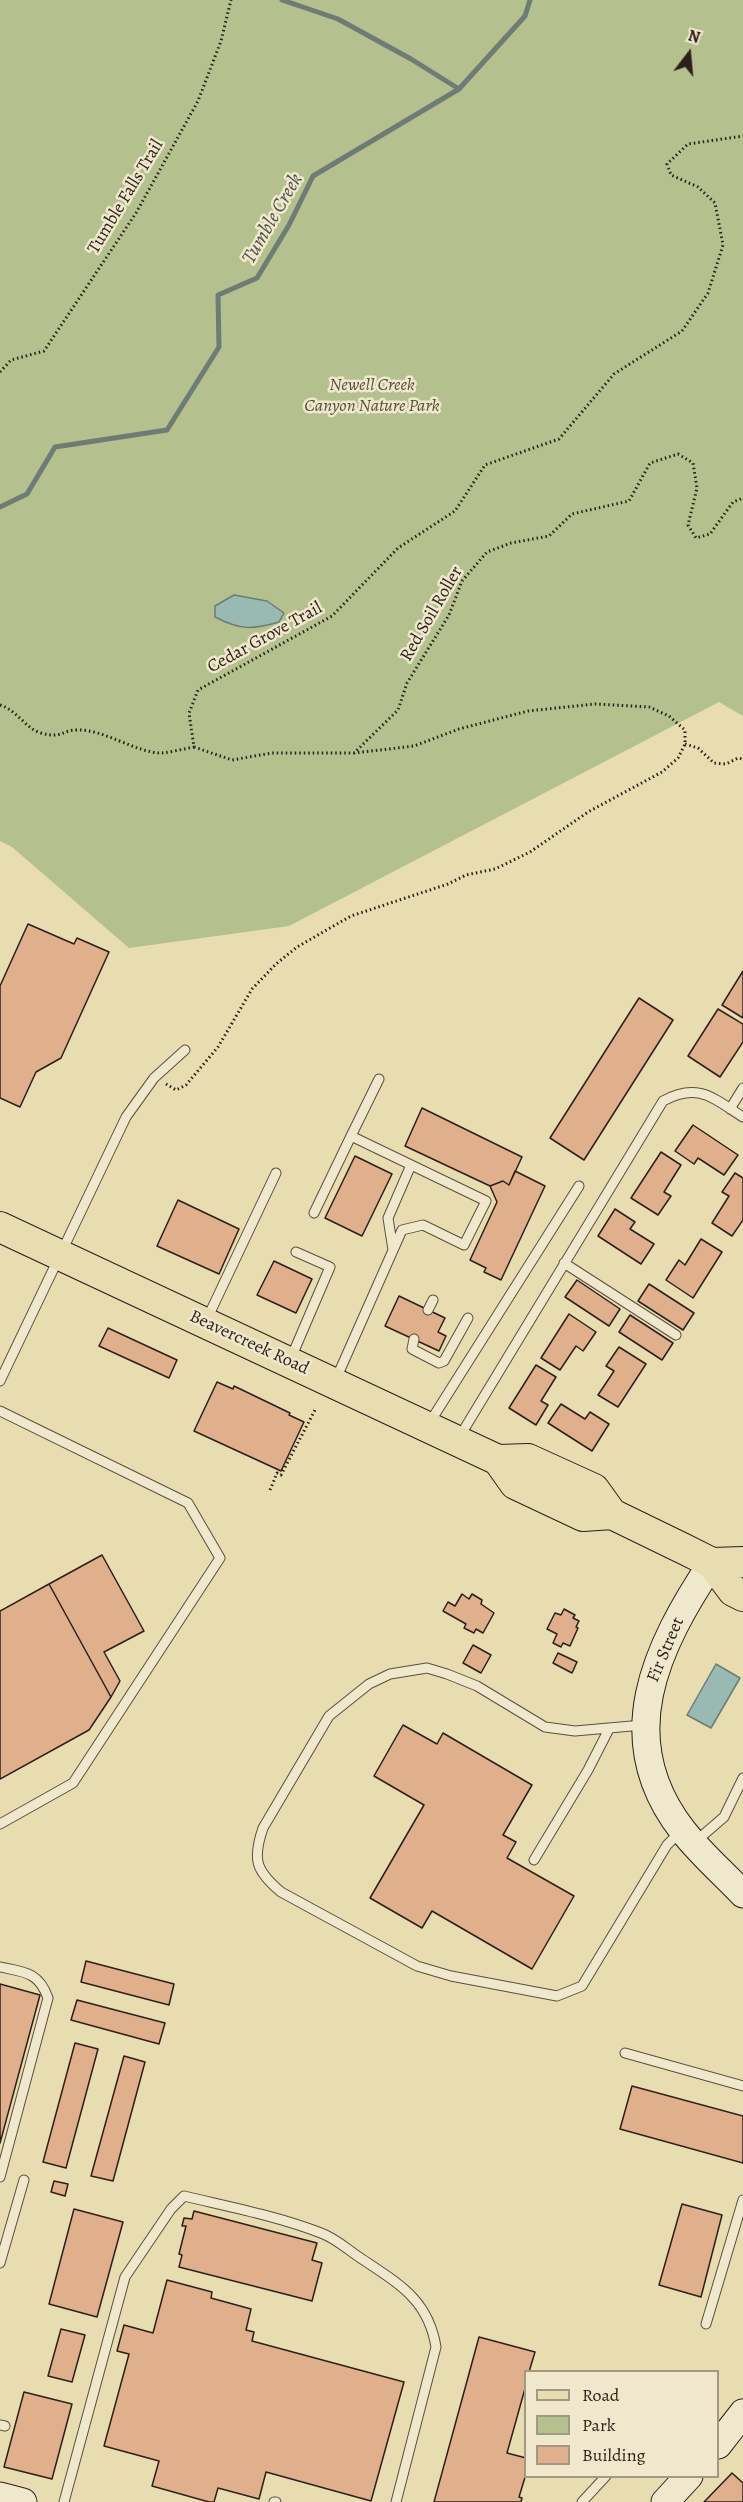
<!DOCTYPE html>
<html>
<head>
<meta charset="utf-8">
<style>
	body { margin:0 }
	#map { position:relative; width:743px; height:2502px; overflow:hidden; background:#e8dcb1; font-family:Alegreya,serif }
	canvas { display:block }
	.legend { position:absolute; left:524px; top:2370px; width:195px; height:108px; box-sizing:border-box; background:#f0e8cc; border:2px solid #a29884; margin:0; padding:8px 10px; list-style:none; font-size:18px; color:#2d1f19 }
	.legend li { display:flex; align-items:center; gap:12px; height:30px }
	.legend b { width:30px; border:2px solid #a29884 }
	.north { position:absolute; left:659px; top:24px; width:60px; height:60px; -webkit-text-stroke:4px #f0e8cc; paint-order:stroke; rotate:16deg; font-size:16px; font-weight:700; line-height:24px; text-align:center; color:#2d1f19 }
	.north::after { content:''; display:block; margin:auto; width:21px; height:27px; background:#2d1f19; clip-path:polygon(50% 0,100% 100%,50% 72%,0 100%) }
</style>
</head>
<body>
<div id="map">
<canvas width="743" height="2502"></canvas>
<ul class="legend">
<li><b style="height:8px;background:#e8dcb1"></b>Road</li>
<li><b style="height:16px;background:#b4c08d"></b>Park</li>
<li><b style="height:16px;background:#e0af8b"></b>Building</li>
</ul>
<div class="north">N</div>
</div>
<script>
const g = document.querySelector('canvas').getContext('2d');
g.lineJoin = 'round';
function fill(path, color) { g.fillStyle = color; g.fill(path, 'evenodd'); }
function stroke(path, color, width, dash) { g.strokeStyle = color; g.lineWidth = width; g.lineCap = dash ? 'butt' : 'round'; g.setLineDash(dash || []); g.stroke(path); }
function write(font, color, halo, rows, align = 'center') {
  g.font = font + ' Alegreya,serif'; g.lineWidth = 5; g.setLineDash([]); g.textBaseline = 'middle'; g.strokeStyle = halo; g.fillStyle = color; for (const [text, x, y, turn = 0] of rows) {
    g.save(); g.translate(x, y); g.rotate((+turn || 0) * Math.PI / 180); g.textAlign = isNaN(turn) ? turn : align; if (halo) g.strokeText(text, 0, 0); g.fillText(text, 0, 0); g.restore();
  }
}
const green = new Path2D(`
	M0,0H743V716L719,702L289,926L129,948L12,847L0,841Z`);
const water = new Path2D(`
	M234,595L267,601L284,613L279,622C252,630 240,630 215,617V606Z
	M716,1664L740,1678L711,1728L687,1715Z`);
const stream = new Path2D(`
	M282,0L338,19L411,59L459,89
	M0,507L27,494L55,447L167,430L219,347L218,295L257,278L289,225L313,176L459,89L525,16L530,0`);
const building = new Path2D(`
	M28,924L74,944L77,938L109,952L61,1058L36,1072L20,1107L0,1098V986Z
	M743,971V1018L722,1005Z
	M639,998L673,1020L584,1160L550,1138Z
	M718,1009L743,1024V1042L720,1077L688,1056Z
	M422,1108L522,1157L509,1185L503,1181L490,1186L405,1146Z
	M693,1125L738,1155L724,1175L698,1158L694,1164L675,1151Z
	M661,1152L681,1165L664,1192L671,1196L658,1215L631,1198Z
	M355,1156L392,1174L362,1236L325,1218Z
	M515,1171L545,1186L501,1280L484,1272L486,1268L470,1260L497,1202L490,1186L503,1181L509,1185Z
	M735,1173L743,1178V1220L732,1236L712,1223L729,1196L722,1192Z
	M178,1200L239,1229L219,1274L157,1246Z
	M615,1209L635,1222L630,1229L654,1244L641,1264L598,1236Z
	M701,1239L722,1252L693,1298L666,1280L679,1260L685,1265Z
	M274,1261L312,1279L296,1313L257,1295Z
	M577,1280L620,1309L609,1326L565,1297Z
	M649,1284L694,1313L683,1330L638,1301Z
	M399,1296L445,1318L438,1332L446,1336L439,1351L385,1326Z
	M569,1314L596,1332L583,1351L576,1346L560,1370L541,1358Z
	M630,1315L673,1343L662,1360L619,1332Z
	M108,1328L177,1360L169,1378L99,1346Z
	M619,1347L646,1364L618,1407L598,1395L614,1371L606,1366Z
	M536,1365L556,1377L541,1401L548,1405L536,1425L509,1408Z
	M217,1382L233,1389L234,1386L290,1413L289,1415L304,1422L281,1471L194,1431Z
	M561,1404L585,1419L590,1412L609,1424L592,1451L548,1423Z
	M102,1555L144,1631L104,1652L120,1681L111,1697L49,1584Z
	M49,1584L111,1697L89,1730L0,1779V1611Z
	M462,1594L469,1599L472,1594L482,1600L481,1604L494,1613L483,1633L476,1629L474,1633L464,1628L466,1624L443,1611L448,1602L455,1606Z
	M564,1609L575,1615L573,1618L579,1621L576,1627L578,1628L570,1646L563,1643L561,1647L553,1643L557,1634L547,1629L555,1613L561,1615Z
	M473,1645L491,1655L481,1673L463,1663Z
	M558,1653L577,1662L572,1673L553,1663Z
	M403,1725L437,1744L443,1733L532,1785L503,1835L516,1842L507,1858L574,1896L532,1969L432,1911L422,1928L370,1898L424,1805L374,1776Z
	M86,1961L174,1984L169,2005L81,1982Z
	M0,1984L40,1995L0,2143Z
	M77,2000L165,2023L159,2044L71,2020Z
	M75,2043L98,2049L66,2168L43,2162Z
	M124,2056L145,2062L113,2181L91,2176Z
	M632,2086L743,2116V2163L620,2129Z
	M54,2181L68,2184L65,2196L51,2192Z
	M682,2204L722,2215L701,2297L659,2285Z
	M74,2209L123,2222L97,2317L49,2304Z
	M194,2211L317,2243L312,2260L322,2263L312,2301L179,2267L182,2255L179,2254L186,2226H182L184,2218L192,2219Z
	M167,2280L212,2292L211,2298L251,2309L246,2330L254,2332L252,2341L404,2382L371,2501L266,2472L259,2499L218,2488L214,2502H209L152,2486L159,2461L104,2446L129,2354L117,2351L124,2325L153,2333Z
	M61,2329L85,2335L72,2382L48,2376Z
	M479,2337L535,2352L529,2372H526V2385L507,2453L526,2458V2474L519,2497L522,2498L521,2502H434Z
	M24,2392L72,2404L52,2479L4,2467Z
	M732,2473L743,2483V2502H704Z`);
const path = new Path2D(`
	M0,372L11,360L44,351L136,213L198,101L221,41L231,0
	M0,705C17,710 26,729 41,733C62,739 62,730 77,730C104,729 136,753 162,753C172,752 183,749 194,747L189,713L198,690L332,616L398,548L455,511L485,465L559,439L614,374L682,331L708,293L723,245L715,203L698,187L671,175L667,164L688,144L743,136
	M685,744L698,748L714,763L726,764L738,758L743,759
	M194,747L232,760L272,753H354L398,710L407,683L449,615L462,581L487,552L511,543L549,536L572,514L629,501L650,463L678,454L693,463L697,488L688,525L696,538L710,534L733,502L743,498
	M166,1084L176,1090L186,1085L218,1047L252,989L276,964L297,947L351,916L448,884L466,875L495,869L530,852L588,812L662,772L678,758L685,744V730L669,716L649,707L595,704L528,711L459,729L414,746L354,753
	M270,1490L277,1473L281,1475L316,1408`);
const lane = new Path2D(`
	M730,1109L743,1088
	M351,1136L379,1079
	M314,1213L351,1136L486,1201L464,1245L423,1225L402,1230L336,1379
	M393,1250L388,1218L411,1165
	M564,1263L676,1335
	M428,1310L433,1300
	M206,1321L276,1173
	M414,1339L412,1349L439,1363L444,1361L468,1318
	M291,1358L330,1267L296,1252
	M0,1381L126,1117L154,1078L185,1050
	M0,1411L188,1503L220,1558L73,1783L0,1824
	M430,1422L579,1186
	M460,1436L663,1101C698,1082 713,1098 743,1117
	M643,1725L575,1731L545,1727L477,1686L447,1674L427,1668L390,1674L369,1684L329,1716L263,1828C252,1860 256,1871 281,1892L417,1966L451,1976L557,1996L582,1986L667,1845L681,1831
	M695,1842L724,1817L743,1778
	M534,1860L588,1770L609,1729
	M0,1967C24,1972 39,1972 48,1998L0,2177
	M625,2053L743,2086
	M0,2263L24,2180
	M706,2324L743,2200
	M0,2425L5,2426
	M64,2502L125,2277L171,2209L184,2196C230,2207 277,2216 321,2233C335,2238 347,2249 359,2257C397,2283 428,2298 436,2347L396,2502
	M274,2502H276
	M582,2502L606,2476`);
const secondary = new Path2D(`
	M712,1563C656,1647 611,1739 683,1831C701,1854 723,1873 743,1894
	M718,2445L743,2413
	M0,2496L23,2502
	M665,2502L689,2476`);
const primary = new Path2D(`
	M0,1227L498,1460L528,1459L594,1489L612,1514L684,1549L712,1563L743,1562
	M498,1460L515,1484L583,1516L612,1514
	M712,1563L733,1591L743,1596`);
const streetNames = [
	["Tumble Falls Trail",126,197,-59],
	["Red Soil Roller",432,614,-60],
	["Cedar Grove Trail",265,638,-29],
	["Beavercreek Road",249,1343,25],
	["Fir Street",666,1650,-67]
];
const parkNames = [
	["Newell Creek",372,386],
	["Canyon Nature Park",372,407]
];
const waterNames = [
	["Tumble Creek",273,219,-60]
];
fill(green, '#b4c08d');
fill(water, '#98bab2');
stroke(water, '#6d7c75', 1.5);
stroke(stream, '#6d7c75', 5);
fill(building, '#e0af8b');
stroke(building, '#2d1f19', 1.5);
stroke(lane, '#5c4e3f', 11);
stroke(secondary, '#2d1f19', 29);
stroke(primary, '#2d1f19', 32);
stroke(path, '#2d1f19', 3, [1.5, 3]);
stroke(lane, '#f0e8cc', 9);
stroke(secondary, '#f0e8cc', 27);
stroke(primary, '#e8dcb1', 30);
write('18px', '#2d1f19', '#f0e8cc', streetNames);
write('italic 18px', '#564f3c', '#f0e8cc', parkNames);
write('italic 20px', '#4d4e47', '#f0e8cc', waterNames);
</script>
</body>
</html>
